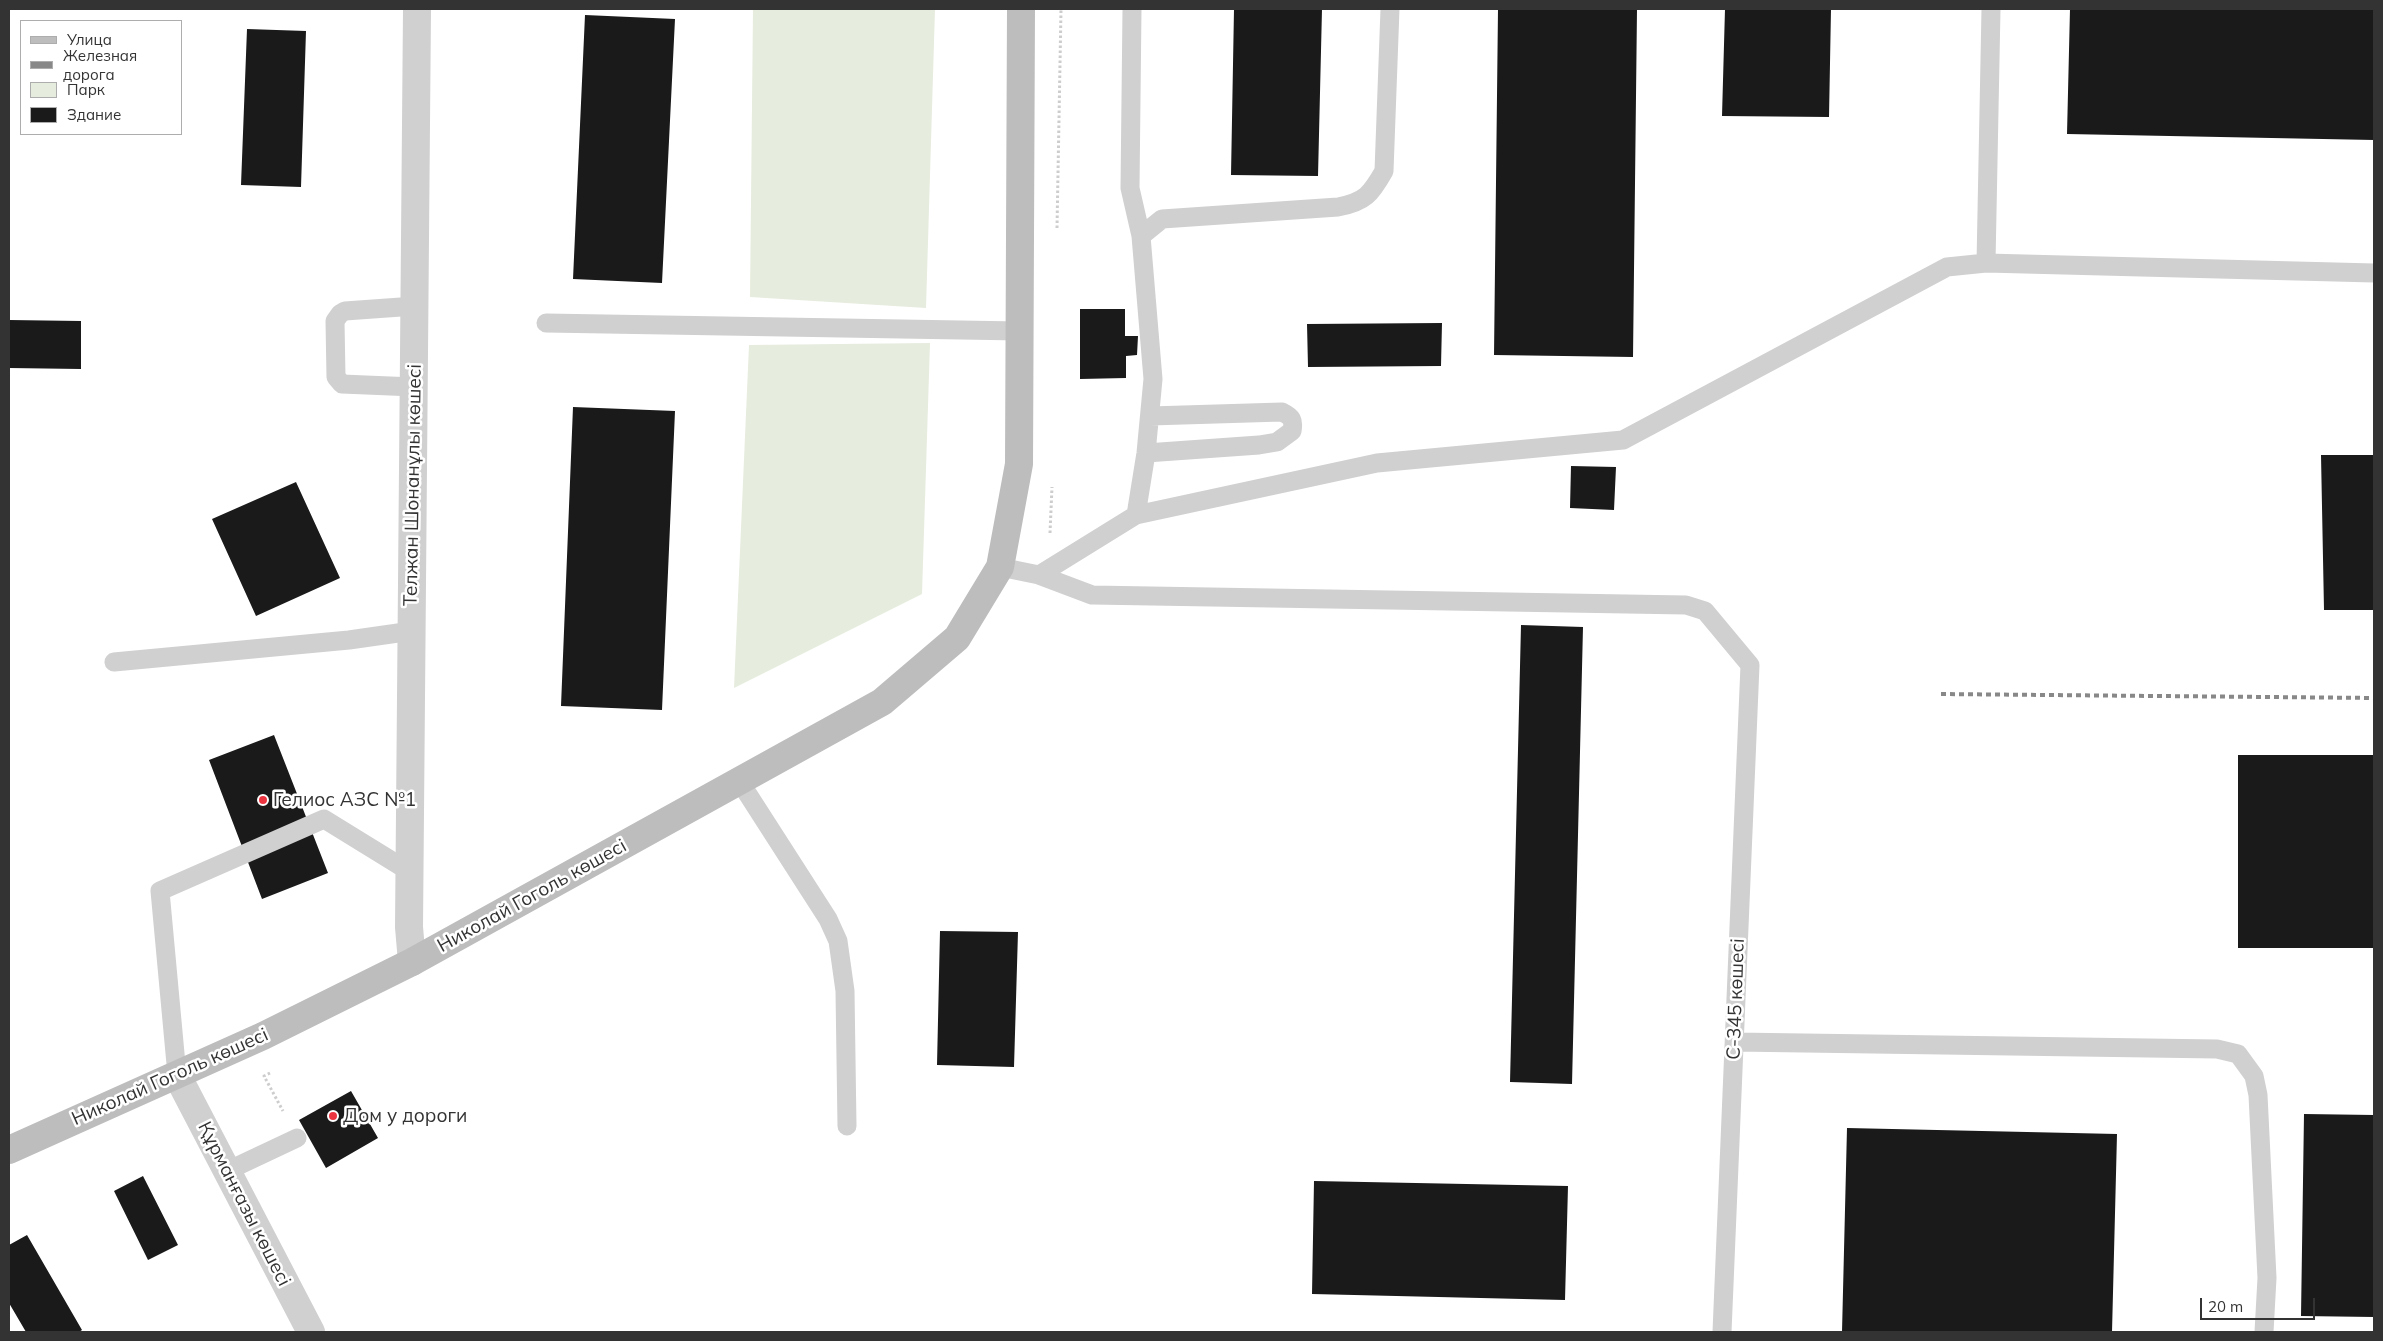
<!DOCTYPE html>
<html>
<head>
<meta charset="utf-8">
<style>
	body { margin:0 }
	#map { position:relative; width:2383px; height:1341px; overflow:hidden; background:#fff; font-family:Mulish,sans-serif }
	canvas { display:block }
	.frame { position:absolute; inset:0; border:10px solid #333; pointer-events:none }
	.legend { position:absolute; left:20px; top:20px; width:162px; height:115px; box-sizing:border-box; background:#fff; border:1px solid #adadad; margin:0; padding:6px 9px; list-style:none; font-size:15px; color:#333 }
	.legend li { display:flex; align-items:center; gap:10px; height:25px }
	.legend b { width:25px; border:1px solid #adadad }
	.scale { position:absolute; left:2200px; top:1298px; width:115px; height:22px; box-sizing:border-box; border:2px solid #333; border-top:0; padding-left:6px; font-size:15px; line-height:18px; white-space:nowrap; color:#333; -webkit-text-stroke:4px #fff; paint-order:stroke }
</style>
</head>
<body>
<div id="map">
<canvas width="2383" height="1341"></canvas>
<div class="frame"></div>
<ul class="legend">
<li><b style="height:6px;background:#bdbdbd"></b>Улица</li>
<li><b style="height:6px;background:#888"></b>Железная дорога</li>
<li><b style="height:14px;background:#e6ecde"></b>Парк</li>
<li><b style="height:14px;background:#1a1a1a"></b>Здание</li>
</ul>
<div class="scale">20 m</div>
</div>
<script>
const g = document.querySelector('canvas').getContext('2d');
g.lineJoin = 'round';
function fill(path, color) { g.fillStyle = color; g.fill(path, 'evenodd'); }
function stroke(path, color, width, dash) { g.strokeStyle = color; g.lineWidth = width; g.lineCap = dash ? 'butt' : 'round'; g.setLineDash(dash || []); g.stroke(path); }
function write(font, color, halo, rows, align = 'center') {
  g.font = font + ' Mulish,sans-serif'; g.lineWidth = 5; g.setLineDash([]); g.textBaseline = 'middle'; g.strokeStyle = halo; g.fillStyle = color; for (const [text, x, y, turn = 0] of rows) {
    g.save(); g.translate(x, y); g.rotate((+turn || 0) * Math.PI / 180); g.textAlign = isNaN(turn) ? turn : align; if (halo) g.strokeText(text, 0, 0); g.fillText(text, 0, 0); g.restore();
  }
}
const green = new Path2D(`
	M753,9H935L926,308L750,297Z
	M930,343L922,594L734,688L749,345Z`);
const building = new Path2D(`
	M1234,9H1322L1318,176L1231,175Z
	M1498,9H1637L1633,357L1494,355Z
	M1725,9H1831L1829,117L1722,116Z
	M2070,9H2374V140L2067,134Z
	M585,15L675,19L662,283L573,279Z
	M247,29L306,31L301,187L241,185Z
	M1080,309H1125V336H1138L1137,355L1126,356V378L1080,379Z
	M9,320L81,321V369L9,368Z
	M1442,323L1441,366L1308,367L1307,324Z
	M573,407L675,411L662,710L561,706Z
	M2321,455H2374V610H2324Z
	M1571,466L1616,467L1614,510L1570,508Z
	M296,482L340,578L256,616L212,519Z
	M1521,625L1583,627L1572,1084L1510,1082Z
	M274,735L328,873L262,899L209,760Z
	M2238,755H2374V948H2238Z
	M940,931L1018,932L1014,1067L937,1065Z
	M351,1091L378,1138L326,1168L299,1120Z
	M2304,1114L2374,1115V1317L2301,1316Z
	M1847,1128L2117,1134L2112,1332H1842Z
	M143,1176L178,1245L148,1260L114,1191Z
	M1314,1181L1568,1186L1565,1300L1312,1294Z
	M27,1235L82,1330L79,1332H26L9,1303V1245Z`);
const path = new Path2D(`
	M1057,228L1061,9
	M1050,533L1052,487
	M270,1073L264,1076L283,1111`);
const service = new Path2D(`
	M1132,9L1130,188L1141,236
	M1986,263L1991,9
	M546,323L1020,331
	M414,387L342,384L336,377L335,321L340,314L345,311L415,306
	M1146,453L1259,445L1277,442L1292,431C1294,420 1292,417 1282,412L1150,416
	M1136,515L1146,453L1153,379L1141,236L1162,219L1338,207C1365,202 1371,194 1384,171L1390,9
	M1000,567L1039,575L1092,595L1686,605L1705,611L1750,665L1722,1332
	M1039,575L1136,515L1377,463L1623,440L1947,267L1986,263L2374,273
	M114,662L349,640L412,631
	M740,782L828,919L838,941L845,991L847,1126
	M1735,1042L2217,1049L2238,1054L2254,1076L2258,1095L2267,1278L2264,1332
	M177,1075L160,891L324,819L410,872
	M227,1171L297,1138`);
const minor = new Path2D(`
	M412,962L409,927L417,9
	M177,1075L311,1332`);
const secondary = new Path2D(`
	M9,1150L263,1036L412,962L882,702L957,638L1000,567L1019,464L1021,9`);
const rail = new Path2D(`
	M1941,694L2374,698`);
const markers = [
	[263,800,5,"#ec3340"],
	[333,1116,5,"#ec3340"]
];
const streetNames = [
	["Телжан Шонанұлы көшесі",413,485,-89],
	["Николай Гоголь көшесі",532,896,-29],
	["С-345 көшесі",1736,999,-88],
	["Николай Гоголь көшесі",170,1077,-24],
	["Құрманғазы көшесі",244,1204,63]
];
const poiNames = [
	["Гелиос АЗС №1",273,800],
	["Дом у дороги",343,1116]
];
fill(green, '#e6ecde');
fill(building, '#1a1a1a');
stroke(path, '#cdcdcd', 3, [2.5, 2.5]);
stroke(service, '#d0d0d0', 19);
stroke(minor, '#d0d0d0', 28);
stroke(secondary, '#bdbdbd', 28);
stroke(rail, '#888', 4, [5, 4]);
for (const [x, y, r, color] of markers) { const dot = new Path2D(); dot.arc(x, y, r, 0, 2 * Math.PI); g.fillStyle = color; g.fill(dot); stroke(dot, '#fff', 2); }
write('19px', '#333', '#fff', streetNames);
write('19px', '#333', '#fff', poiNames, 'left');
</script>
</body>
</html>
